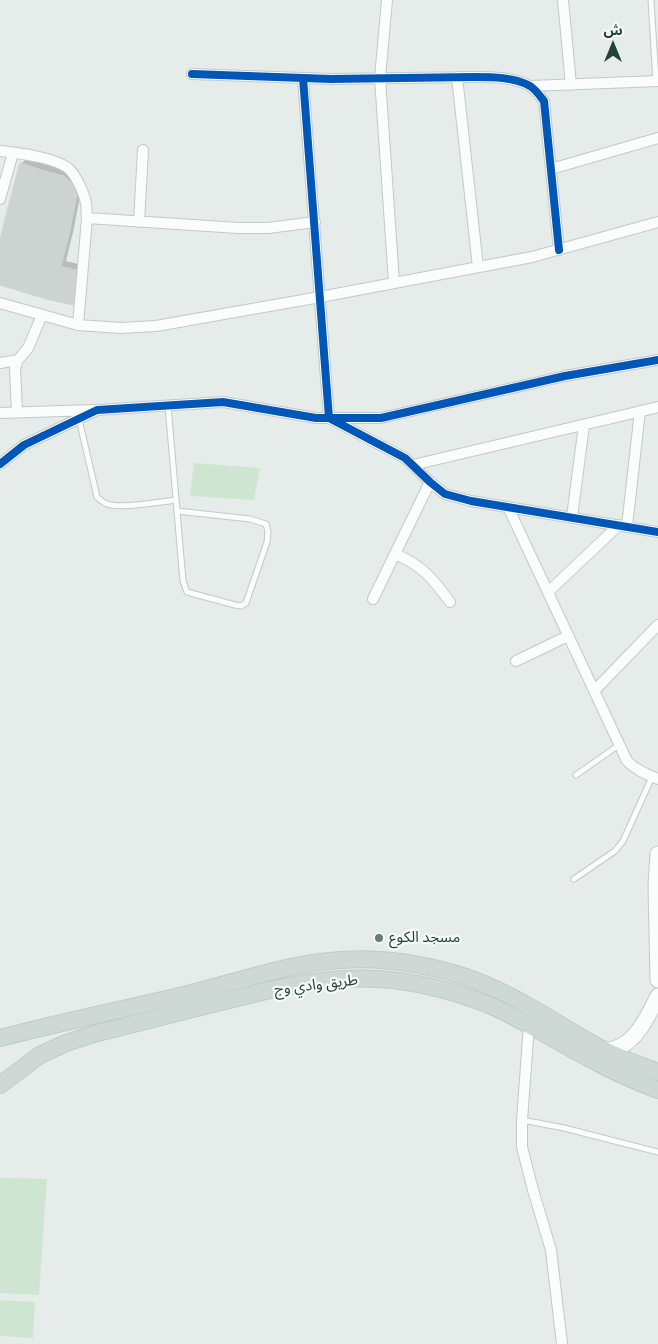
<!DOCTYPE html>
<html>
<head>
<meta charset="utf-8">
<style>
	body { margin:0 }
	#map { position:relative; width:658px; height:1344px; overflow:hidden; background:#e6ece9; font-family:Cabin,"Noto Sans Arabic",sans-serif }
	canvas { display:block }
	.north { position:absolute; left:588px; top:20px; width:50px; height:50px; -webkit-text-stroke:4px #f5faf7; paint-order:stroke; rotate:0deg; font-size:14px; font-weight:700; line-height:20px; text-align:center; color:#214234 }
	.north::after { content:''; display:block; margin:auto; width:18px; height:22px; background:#214234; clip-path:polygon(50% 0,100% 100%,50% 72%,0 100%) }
</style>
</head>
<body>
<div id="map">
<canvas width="658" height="1344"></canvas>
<div class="north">ش</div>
</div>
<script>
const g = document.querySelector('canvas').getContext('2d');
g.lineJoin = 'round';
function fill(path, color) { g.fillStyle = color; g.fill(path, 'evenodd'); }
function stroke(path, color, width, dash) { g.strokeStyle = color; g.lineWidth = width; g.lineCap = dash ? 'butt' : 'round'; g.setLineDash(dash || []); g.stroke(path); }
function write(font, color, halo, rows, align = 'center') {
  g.font = font + ' Cabin,"Noto Sans Arabic",sans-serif'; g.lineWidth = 4.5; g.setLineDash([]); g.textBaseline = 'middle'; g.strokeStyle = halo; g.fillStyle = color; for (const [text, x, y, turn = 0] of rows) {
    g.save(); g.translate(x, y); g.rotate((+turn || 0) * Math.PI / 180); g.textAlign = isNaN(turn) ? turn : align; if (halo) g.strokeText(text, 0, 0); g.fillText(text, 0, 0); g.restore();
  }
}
const green = new Path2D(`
	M194,463L260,468L254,500L190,496Z
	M0,1178L47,1179L39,1295L0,1293Z
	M0,1300L35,1302L33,1338L0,1336Z`);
const shadow = new Path2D(`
	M26,159L69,171L82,186L74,228L66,261L86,266L78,299L72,304L0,284V247L21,164Z`);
const building = new Path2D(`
	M20,163L48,172L41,197L13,190Z
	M48,172L64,176L71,183L77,192L75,204L41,197Z
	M13,190L47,198L40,228L5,220Z
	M47,198L75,204L69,235L40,228Z
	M5,220L40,228L32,259L0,250V241Z
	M40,228L69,235L61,266L32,259Z
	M0,250L55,265L46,299L0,285Z
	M55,265L81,271L73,305L46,299Z`);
const lane = new Path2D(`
	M651,0L656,81
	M168,406L183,581L187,592L235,605L241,606L246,603L267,542L268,532L266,524L250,519L177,511
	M79,419L97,497C101,501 105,504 111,505C127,508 159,502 176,500
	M576,775L619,745
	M574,879L615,851L623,841L652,777
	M522,1120L564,1128L658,1152`);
const street = new Path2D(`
	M387,0L380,78L394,283
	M563,0L571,85
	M192,74L331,79L474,77C492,77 514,77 530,86C536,90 540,96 544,101L559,250
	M457,77L478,267
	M303,78L329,418L405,458L430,482L445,494L471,501L658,532
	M530,86L658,81
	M0,151C18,153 53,157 68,168C76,175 84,193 86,203C87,208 86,213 87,218L78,325
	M551,169L658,138
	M0,199L13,153
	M87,218L238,228H268L315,222
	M139,222L143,150
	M0,303L78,325L121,328L156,326L320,297L532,257L658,222
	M0,363L18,360
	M17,412L15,368L18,360L28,348L42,315
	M0,413L94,410
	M0,464L24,445L97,410L223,402L316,418H381L565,376L658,360
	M413,465L658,407
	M508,507L627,761C636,770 646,774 658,779
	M572,517L584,425
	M627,526L640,411
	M395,554C422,565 433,579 450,602
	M548,592L619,525
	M373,599L430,482
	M516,661L568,636
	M594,691L658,625
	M529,1025L522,1120V1147L533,1190L551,1250L562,1344`);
const secondary = new Path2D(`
	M658,854L656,885L658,980
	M604,1050C633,1051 647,1018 658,996`);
const primary = new Path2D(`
	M0,1038C62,1022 125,1009 188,994C232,983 275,968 320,962C370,955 421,962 469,978C517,995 558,1025 602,1049C620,1058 640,1065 658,1072
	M0,1085L40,1055L66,1043L97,1033C142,1022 187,1010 233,999C269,990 306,981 344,979C393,976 444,987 489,1005C526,1021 560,1044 596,1062C616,1073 637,1082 658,1090`);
const cycleway = new Path2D(`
	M192,74L331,79L474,77C492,77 514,77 530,86C536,90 540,96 544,101L559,250
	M303,78L329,418L405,458L430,482L445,494L471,501L658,532
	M0,464L24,445L97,410L223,402L316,418H381L565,376L658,360`);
const markers = [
	[379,938,5,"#667e73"]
];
const poiNames = [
	["مسجد الكوع",389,938]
];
const streetNames = [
	["طريق وادي وج",316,985,-7]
];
fill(green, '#cee6d1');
fill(shadow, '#0003');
fill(building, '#ccd3d0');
stroke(building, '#ced5d1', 1);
stroke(lane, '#c3c9c6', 7);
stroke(street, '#c3c9c6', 12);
stroke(secondary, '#c2cac6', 17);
stroke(primary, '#c1cbc7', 18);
stroke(lane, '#fbfcfc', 5);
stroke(street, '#fbfcfc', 10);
stroke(secondary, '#fbfcfc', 15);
stroke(primary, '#ced8d4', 16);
stroke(cycleway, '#0057b8', 8);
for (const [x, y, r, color] of markers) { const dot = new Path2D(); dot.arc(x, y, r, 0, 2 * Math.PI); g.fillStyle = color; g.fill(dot); stroke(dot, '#f5faf7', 2); }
write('15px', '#214234', '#f5faf7', poiNames, 'left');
write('15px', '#214234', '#f5faf7', streetNames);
</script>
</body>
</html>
